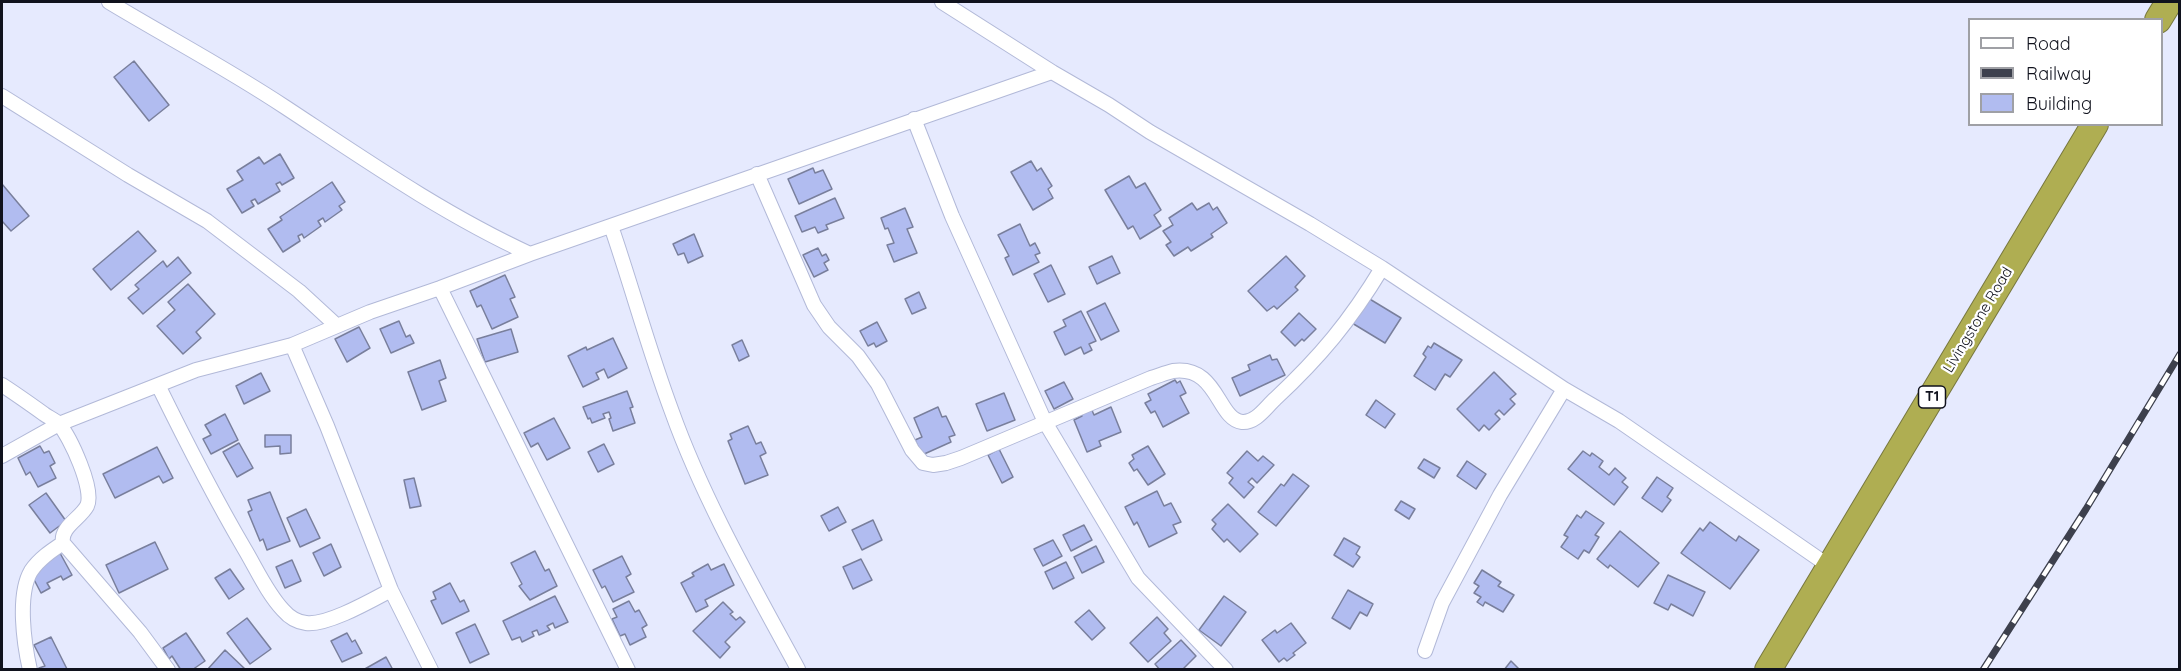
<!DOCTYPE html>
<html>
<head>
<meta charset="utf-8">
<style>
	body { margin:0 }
	#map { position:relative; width:2181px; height:671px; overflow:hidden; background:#e6eafe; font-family:Quicksand,sans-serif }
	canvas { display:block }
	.frame { position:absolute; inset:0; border:3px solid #10121d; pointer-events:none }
	.legend { position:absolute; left:1968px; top:18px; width:195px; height:108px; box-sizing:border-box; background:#fff; border:2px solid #9fa0a5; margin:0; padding:8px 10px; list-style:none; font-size:18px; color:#10121d }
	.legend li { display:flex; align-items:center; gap:12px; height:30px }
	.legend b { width:30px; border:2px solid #9fa0a5 }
</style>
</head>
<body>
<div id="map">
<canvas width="2181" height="671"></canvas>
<div class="frame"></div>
<ul class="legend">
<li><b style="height:8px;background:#fff"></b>Road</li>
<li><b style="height:8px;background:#3d404d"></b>Railway</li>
<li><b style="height:16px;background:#b1bcf0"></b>Building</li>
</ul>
</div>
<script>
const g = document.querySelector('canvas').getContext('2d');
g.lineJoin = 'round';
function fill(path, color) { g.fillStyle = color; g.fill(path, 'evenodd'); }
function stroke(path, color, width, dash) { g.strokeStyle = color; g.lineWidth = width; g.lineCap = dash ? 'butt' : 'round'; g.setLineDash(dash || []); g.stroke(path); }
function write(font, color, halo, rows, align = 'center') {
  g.font = font + ' Quicksand,sans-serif'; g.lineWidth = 4.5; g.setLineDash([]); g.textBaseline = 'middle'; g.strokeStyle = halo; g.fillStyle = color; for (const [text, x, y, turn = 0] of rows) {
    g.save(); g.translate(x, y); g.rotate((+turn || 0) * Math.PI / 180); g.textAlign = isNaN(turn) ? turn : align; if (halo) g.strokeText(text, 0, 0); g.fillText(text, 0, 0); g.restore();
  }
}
const building = new Path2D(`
	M134,61L169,105L149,121L114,77Z
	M280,154L294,178L282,185L280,182L276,184L280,191L258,204L255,199L251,201L254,206L242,213L227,189L243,180L237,171L259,157L264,164Z
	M1031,161L1037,171L1041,168L1052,186L1048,189L1053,198L1033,210L1011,172Z
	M813,168L815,173L823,170L832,189L799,204L788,179Z
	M1129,176L1136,188L1145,183L1161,210L1154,215L1161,226L1140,239L1133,226L1128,229L1105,190Z
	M332,182L345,202L339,206L342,210L325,222L323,218L318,221L321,226L304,238L302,234L298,236L300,241L283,252L268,229L282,220L280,217Z
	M2,184L29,216L11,231L2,221Z
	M835,198L844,218L826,225L828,229L818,233L815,227L802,232L795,216Z
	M1192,203L1197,210L1209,203L1213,210L1217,207L1227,223L1211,234L1213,237L1191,251L1188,247L1174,256L1166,245L1171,242L1163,231L1173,225L1169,218Z
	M905,208L913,227L907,229L917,253L894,262L887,245L894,243L888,228L885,229L881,218Z
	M1020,224L1030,246L1035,243L1040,253L1035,255L1039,262L1013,275L1005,258L1009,256L998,235Z
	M138,231L156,251L111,290L93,269Z
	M694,234L703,256L688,263L684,253L678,255L673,244Z
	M818,248L822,256L826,254L829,260L824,263L828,270L814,277L803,255Z
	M1112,256L1120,273L1097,284L1089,267Z
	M1286,256L1305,276L1295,287L1298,290L1277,309L1274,306L1267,311L1248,291Z
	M178,257L191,273L143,314L128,298L139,289L135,285L163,261L167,267Z
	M1051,265L1065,294L1048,302L1034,274Z
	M505,275L515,297L510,299L518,317L492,329L481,305L477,307L470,291Z
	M188,284L215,314L196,332L201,338L183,354L157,326L175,310L168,302Z
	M919,292L926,308L912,314L905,299Z
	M1368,298L1401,318L1385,343L1352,323Z
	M1105,303L1119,331L1101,340L1087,312Z
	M1081,311L1096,341L1089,344L1092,350L1084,354L1081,347L1065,355L1054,332L1066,326L1063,320Z
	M1299,313L1316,329L1304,341L1302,339L1295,346L1281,332Z
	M399,321L406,337L410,335L414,343L391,353L380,329Z
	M877,322L887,341L876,347L874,343L868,346L860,331Z
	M359,327L370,348L347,362L335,339Z
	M511,329L518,352L485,362L477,339Z
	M613,338L627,368L608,378L604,369L596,373L599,379L583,387L568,356L586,347L587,350Z
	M742,340L749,356L739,361L732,345Z
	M1434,343L1462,360L1450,377L1445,374L1435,390L1414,376L1426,357L1423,354L1428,346L1431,348Z
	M1270,355L1272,360L1277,359L1285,375L1240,396L1232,378L1250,370L1248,365Z
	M440,360L446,378L439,381L446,401L422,410L408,372Z
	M1494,372L1516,394L1510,399L1515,404L1504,415L1499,410L1495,414L1500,419L1489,430L1484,425L1479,431L1457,409Z
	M261,373L270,391L244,404L236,386Z
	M1175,380L1177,383L1180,381L1186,393L1180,396L1189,413L1163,427L1155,411L1151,413L1145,403L1151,400L1148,394Z
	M1064,382L1073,399L1054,409L1045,391Z
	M627,391L633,407L630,408L635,423L613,431L609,419L611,418L609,412L603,414L605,418L592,423L590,418L588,419L583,407Z
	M1004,393L1015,420L987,431L976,404Z
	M1376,400L1395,414L1385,428L1366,415Z
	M938,407L942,417L946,416L955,435L949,437L951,442L922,455L915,440L922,437L914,418Z
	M1111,407L1121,432L1099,441L1101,446L1087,452L1074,420L1082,416L1080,413L1091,408L1094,415Z
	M225,414L238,440L211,454L203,439L211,435L205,425Z
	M554,418L570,448L547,460L538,443L531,447L524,433Z
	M748,426L756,444L761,442L766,453L760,456L768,475L745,484L728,441L732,439L730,434Z
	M265,435H291V453L280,454V446L265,447Z
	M239,443L253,468L237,477L223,452Z
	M604,444L614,464L598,472L588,452Z
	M40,446L44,453L49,451L55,463L50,466L56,478L38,487L30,472L26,475L18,458Z
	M1148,446L1165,474L1148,485L1137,469L1134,471L1129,463L1134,459L1132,455Z
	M157,447L173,478L163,483L159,476L115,498L103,474Z
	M999,449L1013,477L1002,483L988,455Z
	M1247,451L1258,461L1263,456L1274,465L1257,483L1252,478L1248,482L1254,487L1244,498L1229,483L1233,478L1227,473Z
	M1583,451L1590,456L1592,453L1603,461L1599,467L1609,475L1615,468L1626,478L1622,482L1628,487L1614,505L1568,469Z
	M1424,459L1440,468L1434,478L1418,468Z
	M1467,461L1486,474L1476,489L1457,476Z
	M1293,474L1309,486L1276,526L1258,512L1281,484L1284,486Z
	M1657,477L1673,488L1667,497L1671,500L1662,512L1642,498Z
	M414,478L421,506L410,508L404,480Z
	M1157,491L1164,506L1171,503L1181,522L1173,525L1177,533L1149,547L1137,522L1134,525L1125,507Z
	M270,492L290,541L267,550L263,539L260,541L248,512L252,510L248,500Z
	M46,493L66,521L50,533L29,505Z
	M1401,501L1415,509L1409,519L1395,510Z
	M1228,504L1258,534L1240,552L1227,539L1224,542L1212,529L1216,524L1212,520Z
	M838,507L846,522L829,531L821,516Z
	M306,509L320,538L300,547L287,518Z
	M1586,511L1604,523L1595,535L1599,537L1589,553L1584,550L1578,559L1561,547L1568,537L1564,535L1577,515L1581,518Z
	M873,520L882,540L862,550L852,530Z
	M1710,522L1736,541L1739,536L1759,550L1730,589L1681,553L1700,528L1703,531Z
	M1084,525L1092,540L1071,551L1063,535Z
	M1620,531L1659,563L1638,587L1610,565L1608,568L1597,559Z
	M1344,538L1360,547L1356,554L1360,557L1353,567L1334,555Z
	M1053,540L1062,556L1043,566L1034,549Z
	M155,542L168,569L119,593L106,565Z
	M331,544L341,567L324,576L313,553Z
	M1096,546L1104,562L1082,573L1074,557Z
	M535,551L545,571L549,569L557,586L530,600L519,586L522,584L511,563Z
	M60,553L72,575L63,580L61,576L47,583L50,588L41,593L29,570Z
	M622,556L631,574L626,577L634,592L613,602L605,586L602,588L593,570Z
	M861,559L872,580L853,589L843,567Z
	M292,560L301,581L285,588L276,567Z
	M1066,562L1074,578L1053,589L1045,572Z
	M708,564L711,570L724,564L734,585L705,600L708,606L696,612L681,583L694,576L692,573Z
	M230,569L244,589L229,599L215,578Z
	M1482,570L1501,582L1498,586L1514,595L1503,612L1485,602L1483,606L1477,602L1481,597L1474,593L1479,586L1474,583Z
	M1668,575L1705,592L1693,616L1671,604L1668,610L1654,603Z
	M450,583L460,602L464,600L469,611L442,624L431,601L436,599L433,592Z
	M1348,590L1373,604L1367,616L1360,612L1350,629L1332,618Z
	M555,596L568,622L555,628L553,623L547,626L550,630L539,635L537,630L532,632L534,636L522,642L520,637L512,640L503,621Z
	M1224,596L1246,612L1221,646L1199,630Z
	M629,601L635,612L639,610L647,625L642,628L646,637L630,645L625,634L620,636L612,619L617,617L613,609Z
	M723,602L733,612L730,614L736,620L740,617L745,622L725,642L730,647L720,658L693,631Z
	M1089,610L1105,628L1092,640L1075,622Z
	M1157,617L1168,629L1164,633L1171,641L1148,662L1130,643Z
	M247,618L271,649L250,664L227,633Z
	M1291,623L1306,643L1293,653L1295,655L1287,661L1284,658L1279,662L1262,640L1275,630L1277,633Z
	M475,624L489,654L470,663L456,633Z
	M186,633L205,661L192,670H181L172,656L169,659L163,648Z
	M347,633L352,642L355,640L362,653L342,662L331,641Z
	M51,637L67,669L65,670L39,668L45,666L34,645Z
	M1181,640L1196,656L1182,670H1160L1155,664Z
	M225,650L245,669L244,670H207Z
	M386,657L393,670H363Z
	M1511,661L1520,670H1504Z`);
const street = new Path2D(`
	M109,2C167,37 228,69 285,107C364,159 443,214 530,254
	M942,2L1052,72
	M2,96L128,175L207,221L299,291L337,326
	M914,119L952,216L1045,422L1138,578L1226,670
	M757,174L814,305L829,327L858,356L878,384L912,450L923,463L933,465L946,463L961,458L1151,378C1158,376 1165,373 1173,371C1218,365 1217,419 1242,422C1256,423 1266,407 1275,399C1320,357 1350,321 1382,268
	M611,226C632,287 649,351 672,412C704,501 753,586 798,669
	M440,288L628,670
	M292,345L327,426L391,590L431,670
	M2,385C16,394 30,404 44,414C48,417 55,420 59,424C70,437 95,490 87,506C80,519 60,527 63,543L140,632L168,670
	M158,385C185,440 213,495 244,548C256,568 267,593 283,610C289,617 297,622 306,623C327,626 372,600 391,590
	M2,456L59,424L196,370L292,345L370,312L440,288L530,254L1052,72L1109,105L1150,132L1310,224L1382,268L1564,389L1619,421L1829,566
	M1425,651L1442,603L1500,495L1564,389
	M30,670C24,644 17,595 31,571C39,559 51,551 63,543`);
const highway = new Path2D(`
	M2158,20L2169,2
	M1768,670L2095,124`);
const rail = new Path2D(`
	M1983,670L2086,509L2180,354`);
const shields = [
	[1932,397,27]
];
const shieldNames = [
	["T1",1932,397]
];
const streetNames = [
	["Livingstone Road",1978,320,-59]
];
fill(building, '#b1bcf0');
stroke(building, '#797f9c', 1.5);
stroke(street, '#b2b9d8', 16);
stroke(highway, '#77773f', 28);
stroke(street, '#fff', 14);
stroke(highway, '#afae52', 26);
stroke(rail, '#3d404d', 7);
stroke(rail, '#fff', 4.5, [14]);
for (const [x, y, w] of shields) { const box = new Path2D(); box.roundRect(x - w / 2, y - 11, w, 22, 4.5); g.fillStyle = '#fff'; g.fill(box); stroke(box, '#10121d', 1.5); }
write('bold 14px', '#10121d', null, shieldNames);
write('15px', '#10121d', '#fff', streetNames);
</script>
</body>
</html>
